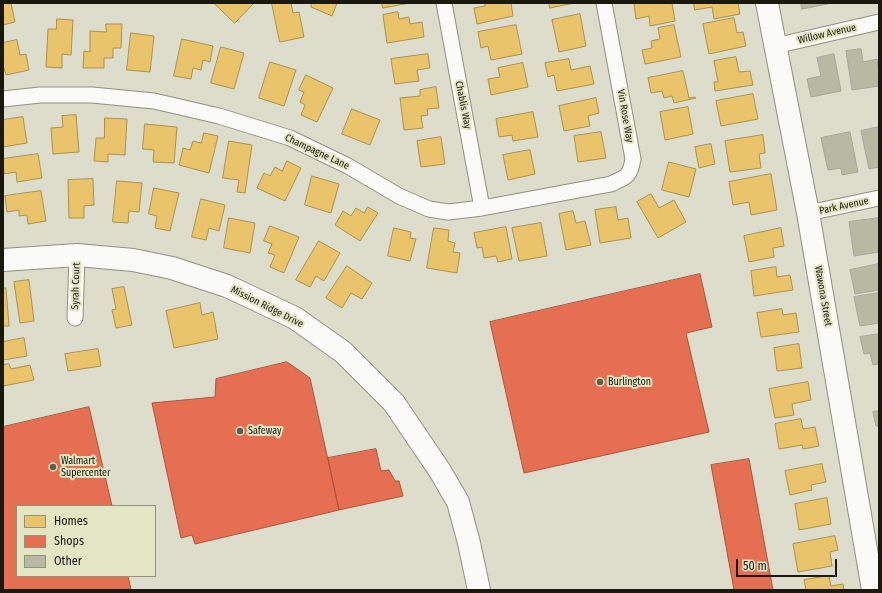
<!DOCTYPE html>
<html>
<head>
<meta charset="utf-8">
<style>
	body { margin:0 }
	#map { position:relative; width:882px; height:593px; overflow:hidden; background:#dcdecb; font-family:"Fira Sans Condensed",sans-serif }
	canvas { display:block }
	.frame { position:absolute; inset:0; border:4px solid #191a0d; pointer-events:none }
	.legend { position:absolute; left:16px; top:505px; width:140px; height:72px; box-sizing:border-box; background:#e2e6c3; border:1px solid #92947a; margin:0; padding:5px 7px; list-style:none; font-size:12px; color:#191a0d }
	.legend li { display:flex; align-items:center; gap:8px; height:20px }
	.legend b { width:20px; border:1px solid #92947a }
	.scale { position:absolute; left:736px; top:559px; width:101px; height:18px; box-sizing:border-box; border:2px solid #191a0d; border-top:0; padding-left:5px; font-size:12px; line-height:14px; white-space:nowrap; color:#191a0d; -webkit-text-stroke:3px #e2e6c3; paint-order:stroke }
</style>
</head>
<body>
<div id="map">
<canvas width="882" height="593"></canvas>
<div class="frame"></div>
<ul class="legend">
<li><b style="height:11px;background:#e9c46a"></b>Homes</li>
<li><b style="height:11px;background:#e76f51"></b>Shops</li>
<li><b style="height:11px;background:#b7b9a3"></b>Other</li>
</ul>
<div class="scale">50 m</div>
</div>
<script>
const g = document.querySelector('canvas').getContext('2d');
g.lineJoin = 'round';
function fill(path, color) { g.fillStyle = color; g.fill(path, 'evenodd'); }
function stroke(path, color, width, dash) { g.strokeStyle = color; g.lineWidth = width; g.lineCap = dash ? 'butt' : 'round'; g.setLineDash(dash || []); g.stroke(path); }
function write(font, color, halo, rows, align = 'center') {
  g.font = font + ' "Fira Sans Condensed",sans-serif'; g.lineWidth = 4; g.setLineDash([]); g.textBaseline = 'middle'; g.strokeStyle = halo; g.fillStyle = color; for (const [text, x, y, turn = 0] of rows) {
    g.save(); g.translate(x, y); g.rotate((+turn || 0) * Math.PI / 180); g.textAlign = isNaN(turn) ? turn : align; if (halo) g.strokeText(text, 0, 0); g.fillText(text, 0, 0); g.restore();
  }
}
const homes = new Path2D(`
	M3,3H11L15,22L3,25Z
	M214,3H254L235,23Z
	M272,3H291L293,13L299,12L304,37L280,42Z
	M312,3H337L332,16L311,7Z
	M382,3H410L383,8Z
	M485,3H511L513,16L477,24L474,8L485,6Z
	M549,3H574L550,8Z
	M639,3H672L675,21L650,26L649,16L636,19L634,4Z
	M694,3H738L740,14L714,19L712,7L695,10Z
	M398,12L399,19L409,17L410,24L422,22L424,37L387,43L383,15Z
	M580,14L586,46L559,52L552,20Z
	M734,18L737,33L743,32L746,46L709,54L703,24Z
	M57,19L73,20L71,55L62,54V68L46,67L48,29H56Z
	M106,24H122L121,48H113V58H104V68H83L84,51L90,52V31L106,32Z
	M516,25L522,54L491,60L488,46L481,48L478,32Z
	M674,25L681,57L645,64L642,50L652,48L651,41L660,39L658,28Z
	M131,33L154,36L150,72L127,70Z
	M182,39L213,46L210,62L203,60L201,70L193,68L191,79L174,76Z
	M17,40L20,55L26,54L29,70L6,75L3,65V43Z
	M221,47L244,53L234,89L211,83Z
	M428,54L430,68L417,70L419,81L395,84L391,59Z
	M736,57L739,72L750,71L753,85L715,91L714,82H718L714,61Z
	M569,59L571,70L590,66L594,84L557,91L554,75L548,77L545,63Z
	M270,62L296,70L284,106L259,98Z
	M523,63L528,87L491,95L488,79L500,77L498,68Z
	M683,71L689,98L695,97L696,98L674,103L672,96L664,98L662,91L651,93L648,78Z
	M306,75L333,88L317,122L301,115L305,105L300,102L304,92L299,90Z
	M436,87L439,108L427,109L428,115L421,116L423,128L404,130L400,98L420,96V90Z
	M753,94L758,119L721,126L716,101Z
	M596,98L599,113L588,116L590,126L564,131L559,106Z
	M688,107L693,134L665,140L660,112Z
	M352,109L380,120L370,145L342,134Z
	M533,112L538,137L513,141L512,135L499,137L496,119Z
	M76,115L79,152L53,154L51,128L63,127L62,116Z
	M23,117L27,143L3,147V120Z
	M105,118L127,119L125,155L108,154V162L94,161L96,138H104Z
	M145,124L177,127L174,163L153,162L154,150L143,149Z
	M601,132L606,158L578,162L574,136Z
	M204,133L218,136L209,173L179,165L183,148L190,150L193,141L201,143Z
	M763,135L765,153L759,154L761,168L730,172L725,141Z
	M441,137L445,164L421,167L417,141Z
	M229,141L252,145L245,193L237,192L239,180L223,178Z
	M711,144L715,164L699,168L695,147Z
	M530,150L535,174L508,180L503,155Z
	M38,154L42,178L17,182L16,172L4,174L3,159Z
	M287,161L301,168L285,201L257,188L264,173L270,176L275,167L282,171Z
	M669,162L696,169L689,197L662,190Z
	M771,174L777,210L751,215L749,202L733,205L729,182Z
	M312,176L339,184L331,213L305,205Z
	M93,179L94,205L84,206V218H69L68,180Z
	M117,181L142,183L139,212L129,211L128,223L113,222Z
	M154,188L179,193L170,231L155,228L157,216L149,214Z
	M41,191L46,221L28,224L27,215L19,216V210L7,212L5,196Z
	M651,194L659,208L674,200L686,222L658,238L637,202Z
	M201,199L225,205L219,231L209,228L206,240L192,237Z
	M368,207L378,213L360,241L335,225L343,211L351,216L356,208L364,213Z
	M616,207L618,220L628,218L631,238L600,243L595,210Z
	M573,211L576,223L585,221L591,245L566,250L559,214Z
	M229,218L255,223L250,253L224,248Z
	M541,223L547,256L519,261L512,228Z
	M270,226L299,237L284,273L270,267L275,255L268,253L272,244L264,241Z
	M506,227L512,259L498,262L496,256L484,258L482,247L477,248L474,233Z
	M394,228L411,232L410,238L416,239L410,261L388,256Z
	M434,228L449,230L448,241L455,243L453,252L460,253L457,273L427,268Z
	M781,228L784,246L773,248L774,257L749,262L744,236Z
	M319,241L340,253L324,281L316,276L310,287L296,280Z
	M347,266L372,283L362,299L351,293L342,308L326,298Z
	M776,267L777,277L790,275L793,290L754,296L751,271Z
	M29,280L34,321L20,323L14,282Z
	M124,287L132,325L116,328L112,310L116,309L112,289Z
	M3,288H6L9,326H3Z
	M200,303L202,315L213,312L218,339L174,348L166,311Z
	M782,309L783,315L796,313L799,332L761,337L757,313Z
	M24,338L27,356L3,360V342Z
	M799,344L802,368L777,371L774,348Z
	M98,349L101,366L68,371L65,354Z
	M9,364L11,369L30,365L34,380L3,386V365Z
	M808,382L811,400L792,404L794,415L775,418L769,389Z
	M801,419L803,429L815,427L819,446L803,449L802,445L779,449L775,424Z
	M822,464L826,482L811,485L812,490L790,495L785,471Z
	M827,498L831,524L799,530L795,504Z
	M835,536L838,550L830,552L832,566L798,572L793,544Z
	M829,576L831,586L843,584L844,590H806L804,580Z`);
const shops = new Path2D(`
	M700,274L712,327L686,333L709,432L524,473L490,322Z
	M287,362L310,378L339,510L195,544L192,535L181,538L152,403L215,397L216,379Z
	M89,407L112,506H17V576H128L131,590H3V427Z
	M376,449L381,471L389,470L395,481H399L403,496L339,510L328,458Z
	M749,459L773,590H734L711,465Z`);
const building = new Path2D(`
	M801,3H827L828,4L802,9Z
	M861,49L863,62L877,59L879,72V86L852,90L846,51Z
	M834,54L841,91L811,97L807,79L821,76L817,58Z
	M879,127V167L869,169L861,131Z
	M850,132L858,172L842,175L841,168L828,170L821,138Z
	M879,218V252L854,256L849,222Z
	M879,264V290L855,294L850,270Z
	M879,293V323L860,326L854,297Z
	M879,334V364L873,365L870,353L864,354L860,337Z
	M879,411V426H876L873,412Z`);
const street = new Path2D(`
	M444,3L482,208
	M775,46L879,22
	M3,99L40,95H92L154,101L219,116L290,138L348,166L399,196L429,209L448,212L482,208L611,184C626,177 630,177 633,159L604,3
	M808,213L879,198
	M75,318L77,255`);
const secondary = new Path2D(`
	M767,3L808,213L873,590
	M3,260L77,255L133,260L172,268L227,286L295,318L343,352L394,403L440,471L458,502L469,543L479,590`);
const markers = [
	[600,382,4,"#5d5f50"],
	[240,431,4,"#5d5f50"],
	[53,467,4,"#5d5f50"]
];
const streetNames = [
	["Willow Avenue",827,34,-13],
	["Chablis Way",463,105,79],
	["Vin Rose Way",625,116,80],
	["Champagne Lane",317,152,25],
	["Park Avenue",844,206,-12],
	["Syrah Court",76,286,-88],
	["Wawona Street",823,296,80],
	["Mission Ridge Drive",267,307,27]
];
const poiNames = [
	["Burlington",608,382],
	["Safeway",248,431],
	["Walmart",61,461],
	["Supercenter",61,473]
];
fill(homes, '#e9c46a');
stroke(homes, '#ab914e', 1);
fill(shops, '#e76f51');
stroke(shops, '#a9563d', 1);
fill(building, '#b7b9a3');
stroke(building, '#a6a798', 1);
stroke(street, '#909182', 17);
stroke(secondary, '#909182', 24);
stroke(street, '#fafaf7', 15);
stroke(secondary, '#fafaf7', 22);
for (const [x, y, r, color] of markers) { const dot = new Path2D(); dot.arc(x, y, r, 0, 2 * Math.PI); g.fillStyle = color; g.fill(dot); stroke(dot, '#e2e6c3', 1.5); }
write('10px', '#191a0d', '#e2e6c3', streetNames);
write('10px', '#191a0d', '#e2e6c3', poiNames, 'left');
</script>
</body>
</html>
